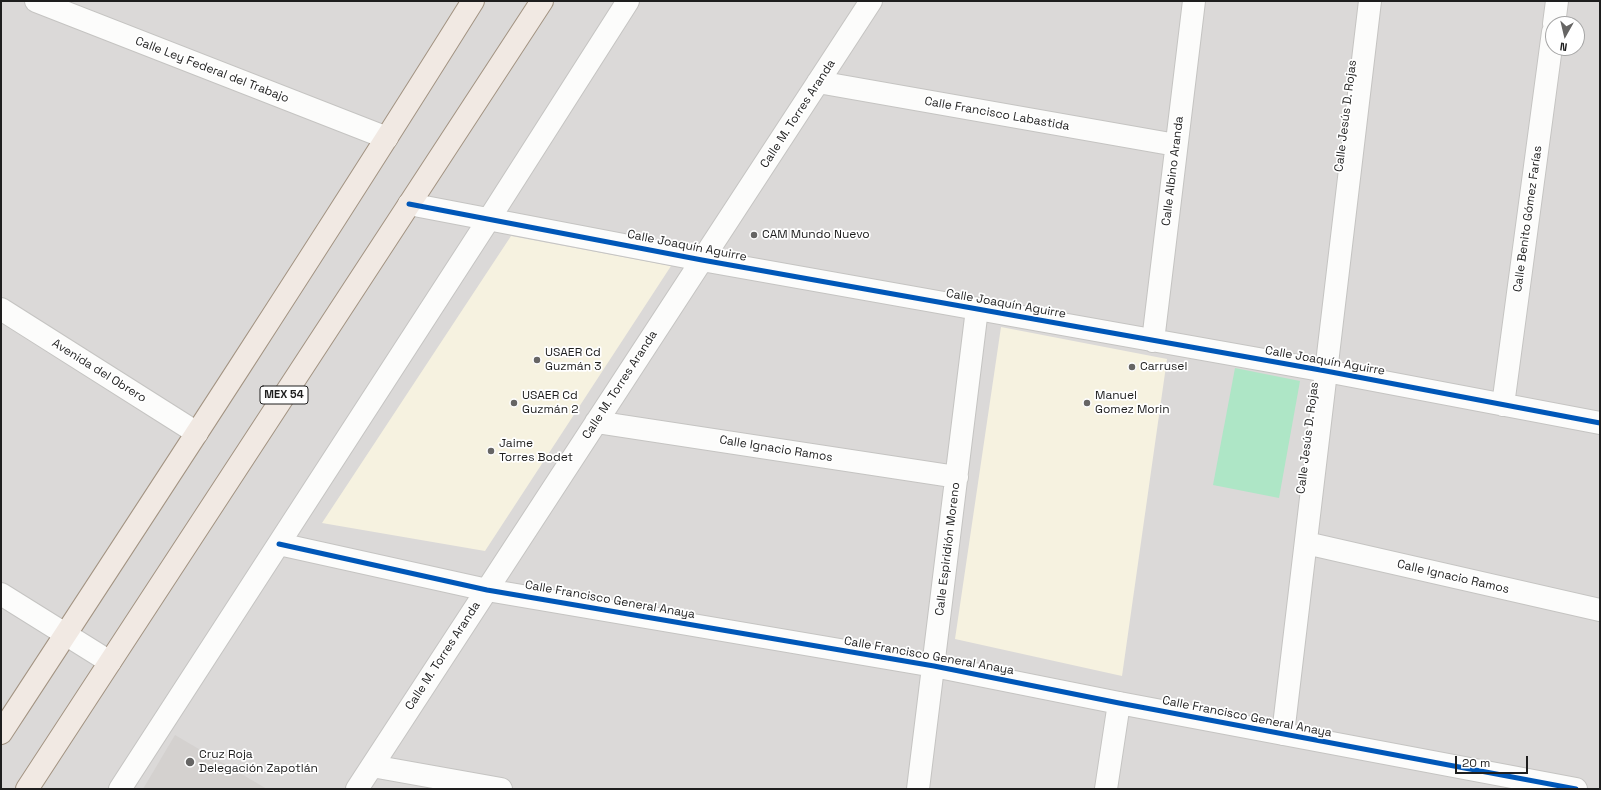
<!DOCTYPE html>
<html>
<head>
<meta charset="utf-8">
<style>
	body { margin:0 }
	#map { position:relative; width:1601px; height:790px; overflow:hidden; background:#ece9e6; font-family:"Space Grotesk",sans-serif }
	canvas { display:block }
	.frame { position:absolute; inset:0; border:2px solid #1e1e1e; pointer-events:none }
	.north { position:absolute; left:1545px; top:16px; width:40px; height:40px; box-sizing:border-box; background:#fff; border:1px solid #a5a5a5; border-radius:50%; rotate:188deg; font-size:11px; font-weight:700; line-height:16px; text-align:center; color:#1e1e1e }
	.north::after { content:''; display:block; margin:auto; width:14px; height:18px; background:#666564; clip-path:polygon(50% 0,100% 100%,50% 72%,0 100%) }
	.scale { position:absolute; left:1455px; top:756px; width:73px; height:18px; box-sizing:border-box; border:2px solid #1e1e1e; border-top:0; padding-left:5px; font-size:12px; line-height:14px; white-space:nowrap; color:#1e1e1e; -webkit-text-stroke:3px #fff; paint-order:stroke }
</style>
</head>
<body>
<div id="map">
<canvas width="1601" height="790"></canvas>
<div class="frame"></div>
<div class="north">N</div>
<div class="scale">20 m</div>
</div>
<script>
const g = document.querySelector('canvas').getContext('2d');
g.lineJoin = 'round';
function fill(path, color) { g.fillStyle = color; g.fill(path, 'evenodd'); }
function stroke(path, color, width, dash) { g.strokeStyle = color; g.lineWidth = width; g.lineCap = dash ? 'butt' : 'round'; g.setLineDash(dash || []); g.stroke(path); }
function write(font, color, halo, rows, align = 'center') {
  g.font = font + ' "Space Grotesk",sans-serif'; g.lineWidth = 3.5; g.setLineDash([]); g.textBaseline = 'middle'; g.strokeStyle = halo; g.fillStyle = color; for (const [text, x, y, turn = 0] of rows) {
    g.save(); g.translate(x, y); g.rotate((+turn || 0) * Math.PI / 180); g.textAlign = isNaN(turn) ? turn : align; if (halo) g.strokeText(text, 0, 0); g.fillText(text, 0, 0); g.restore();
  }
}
const residential = new Path2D(`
	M1,1H1600V789H1ZM1553,24H1577V48H1553Z`);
const education = new Path2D(`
	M511,236L671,266L485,551L322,523Z
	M1001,327L1167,359L1122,676L955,639Z`);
const pitch = new Path2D(`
	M1235,368L1300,381L1279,498L1213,485Z`);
const building = new Path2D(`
	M175,735L267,789H143Z`);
const minor = new Path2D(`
	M36,1L387,138
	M1554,24L1557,1
	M818,82L1176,145
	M409,204L702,260L1326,371L1600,423
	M1,309L197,433
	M1153,341L1194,1
	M1503,405L1553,32
	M596,422L957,477
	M1306,543L1600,610
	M279,544L487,590L934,666L1119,703L1576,789
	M1,594L110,662
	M1283,734L1370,1
	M372,766L501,789
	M120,789L489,219L628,1
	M357,789L871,1
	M918,789L977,309
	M1106,789L1119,703`);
const primary = new Path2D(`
	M1,733C160,490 319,247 473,1
	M27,789L542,1`);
const cycleway = new Path2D(`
	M409,204L702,260L1326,371L1600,423
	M279,544L487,590L934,666L1119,703L1576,789`);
const markers = [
	[754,235,4,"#666564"],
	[537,360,4,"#666564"],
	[1132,367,4,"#666564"],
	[514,403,4,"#666564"],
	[1087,403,4,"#666564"],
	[491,451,4,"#666564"],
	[190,762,5,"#666564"]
];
const shields = [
	[284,395,48]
];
const shieldNames = [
	["MEX 54",284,395]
];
const streetNames = [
	["Calle Ley Federal del Trabajo",212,70,21],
	["Calle M. Torres Aranda",798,114,-57],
	["Calle Francisco Labastida",997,114,10],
	["Calle Jesús D. Rojas",1346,116,-83],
	["Calle Albino Aranda",1173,171,-83],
	["Calle Benito Gómez Farías",1528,219,-82],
	["Calle Joaquín Aguirre",687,246,11],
	["Calle Joaquín Aguirre",1006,304,10],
	["Calle Joaquín Aguirre",1325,361,10],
	["Avenida del Obrero",99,371,32],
	["Calle M. Torres Aranda",620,385,-57],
	["Calle Jesús D. Rojas",1308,438,-83],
	["Calle Ignacio Ramos",776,449,9],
	["Calle Espiridión Moreno",948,549,-83],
	["Calle Ignacio Ramos",1453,577,13],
	["Calle Francisco General Anaya",610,600,10],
	["Calle M. Torres Aranda",443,656,-57],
	["Calle Francisco General Anaya",929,656,10],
	["Calle Francisco General Anaya",1247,717,11]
];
const poiNames = [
	["CAM Mundo Nuevo",762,235],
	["USAER Cd",545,353],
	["Guzmán 3",545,367],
	["Carrusel",1140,367],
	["USAER Cd",522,396],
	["Guzmán 2",522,410],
	["Manuel",1095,396],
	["Gomez Morin",1095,410],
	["Jaime",499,444],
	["Torres Bodet",499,458],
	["Cruz Roja",199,755],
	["Delegación Zapotlán",199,769]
];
fill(residential, '#dbd9d8');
fill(education, '#f6f2e0');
fill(pitch, '#aee6c6');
fill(building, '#d4d1cf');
stroke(minor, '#c5c4c2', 24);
stroke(primary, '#a29382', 24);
stroke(minor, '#fcfcfb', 22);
stroke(primary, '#f1e9e3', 22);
stroke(cycleway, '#0057b8', 5);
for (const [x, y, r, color] of markers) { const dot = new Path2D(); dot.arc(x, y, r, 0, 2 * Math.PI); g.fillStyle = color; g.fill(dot); stroke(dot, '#fff', 1.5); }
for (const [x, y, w] of shields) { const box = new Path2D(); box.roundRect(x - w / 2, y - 9, w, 18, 3); g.fillStyle = '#fff'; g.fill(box); stroke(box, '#1e1e1e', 1); }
write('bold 11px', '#1e1e1e', null, shieldNames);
write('12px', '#1e1e1e', '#fff', streetNames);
write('12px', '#1e1e1e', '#fff', poiNames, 'left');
</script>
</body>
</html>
